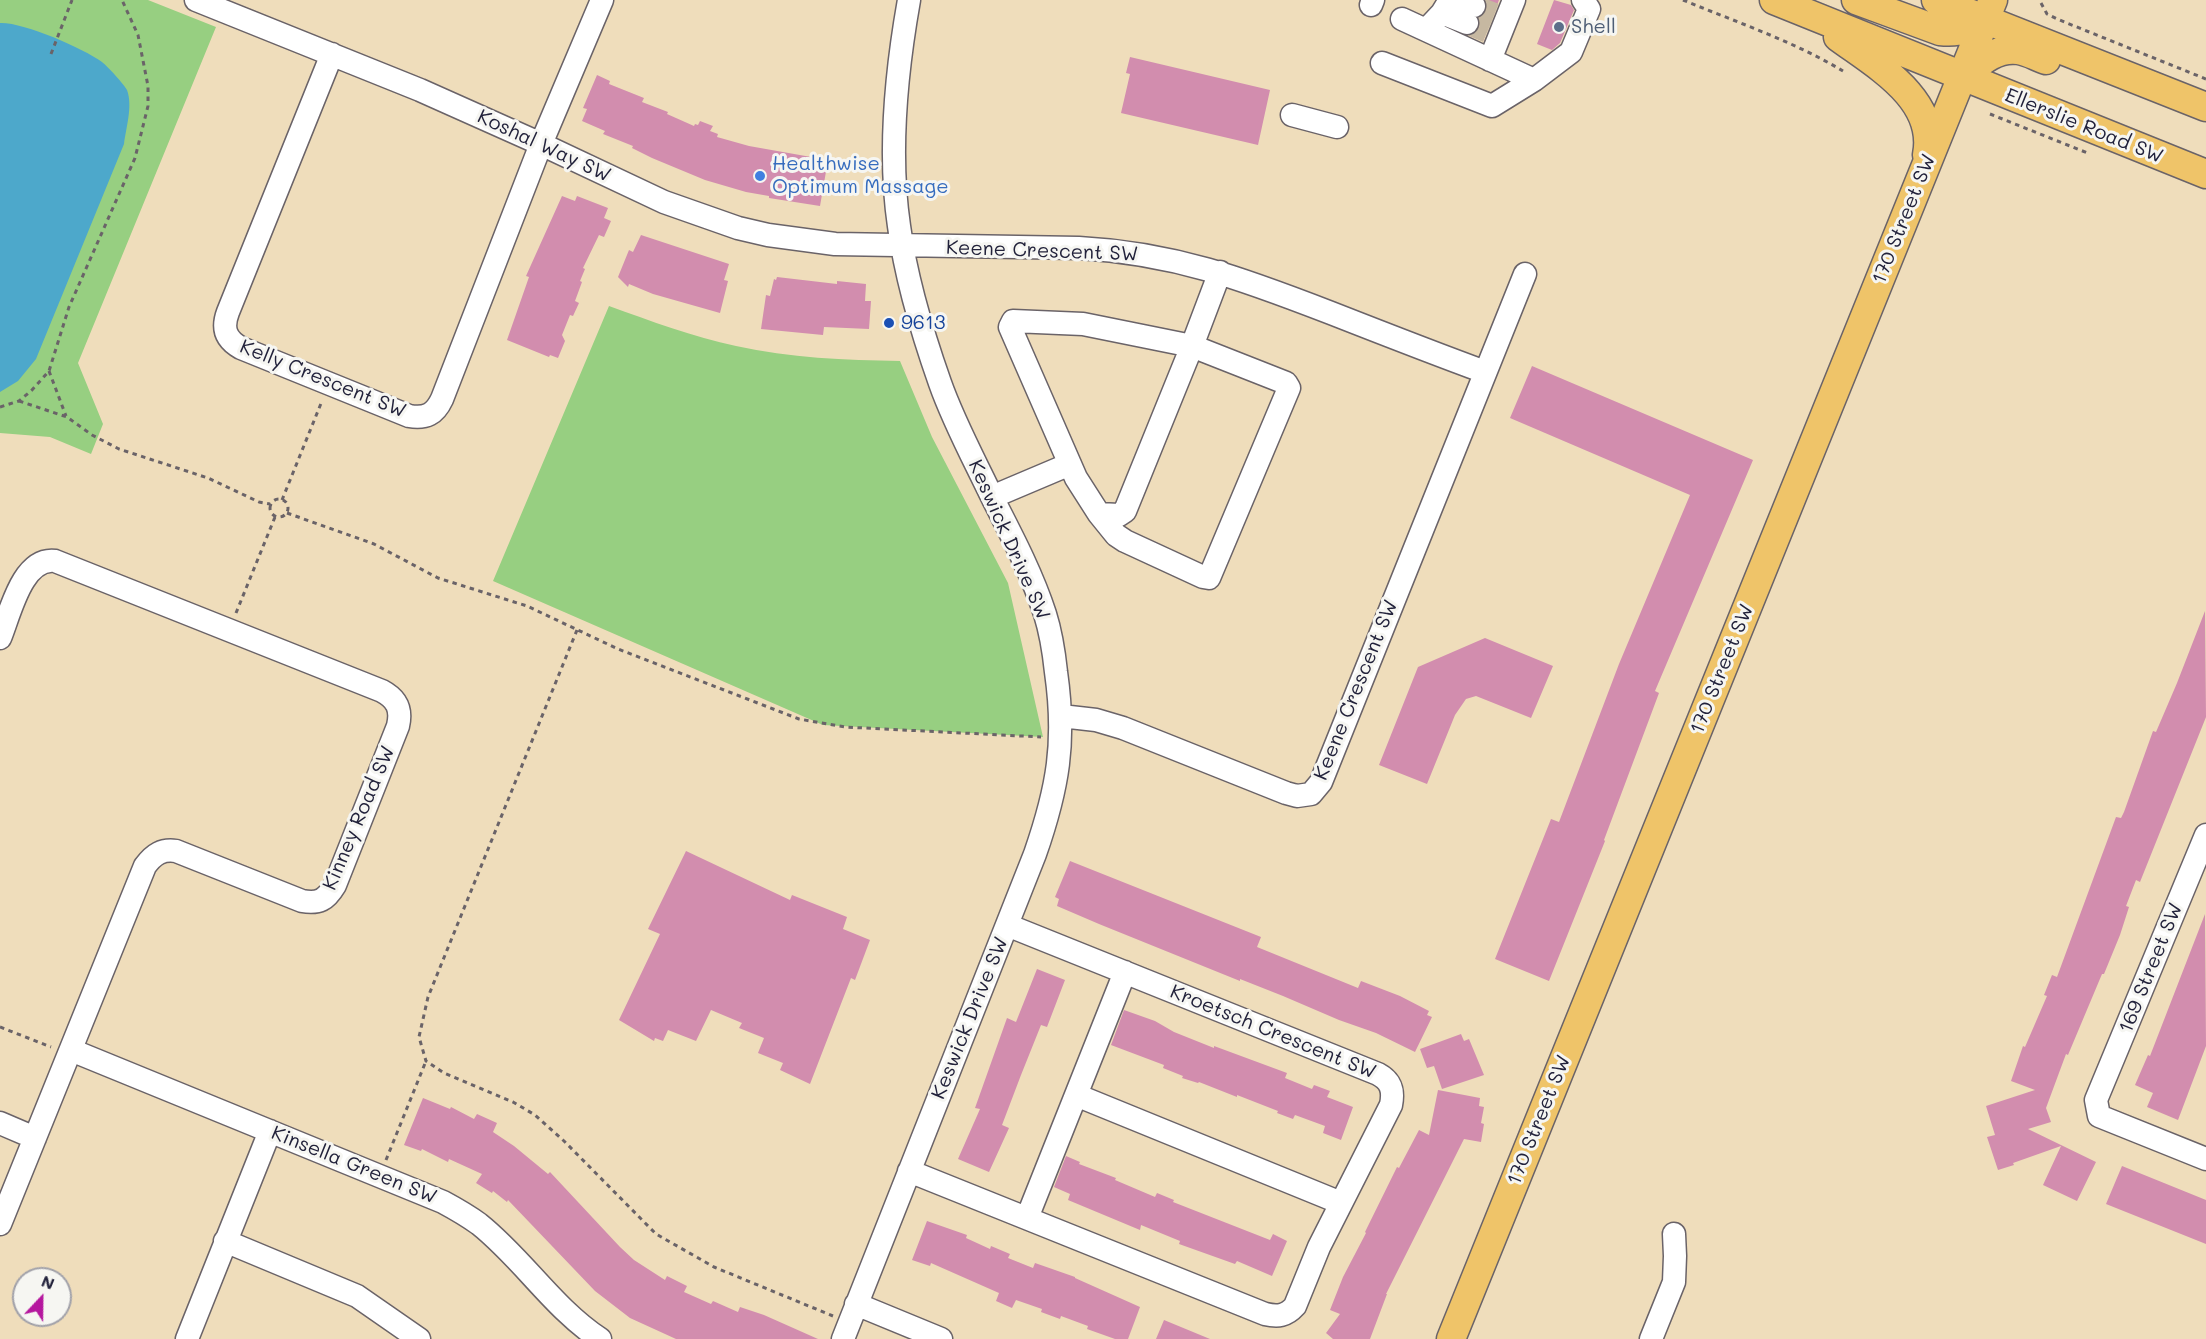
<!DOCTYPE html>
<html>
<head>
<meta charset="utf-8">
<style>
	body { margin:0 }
	#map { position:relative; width:2206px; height:1339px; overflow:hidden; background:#efddbb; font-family:Mali,sans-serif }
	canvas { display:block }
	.north { position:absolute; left:12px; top:1267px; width:60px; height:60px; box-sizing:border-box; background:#f6f6f2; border:2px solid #a1a1a9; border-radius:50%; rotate:22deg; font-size:16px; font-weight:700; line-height:24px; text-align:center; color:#22223b }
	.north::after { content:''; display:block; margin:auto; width:21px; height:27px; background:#b5179e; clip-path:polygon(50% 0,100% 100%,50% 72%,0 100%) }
</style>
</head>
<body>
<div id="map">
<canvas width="2206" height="1339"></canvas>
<div class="north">N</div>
</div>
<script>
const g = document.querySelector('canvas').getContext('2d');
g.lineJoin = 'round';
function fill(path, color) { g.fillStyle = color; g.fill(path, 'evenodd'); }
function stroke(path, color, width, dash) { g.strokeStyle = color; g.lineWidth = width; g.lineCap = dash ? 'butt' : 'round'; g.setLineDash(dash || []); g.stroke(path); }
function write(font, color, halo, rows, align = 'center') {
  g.font = font + ' Mali,sans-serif'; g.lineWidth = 6; g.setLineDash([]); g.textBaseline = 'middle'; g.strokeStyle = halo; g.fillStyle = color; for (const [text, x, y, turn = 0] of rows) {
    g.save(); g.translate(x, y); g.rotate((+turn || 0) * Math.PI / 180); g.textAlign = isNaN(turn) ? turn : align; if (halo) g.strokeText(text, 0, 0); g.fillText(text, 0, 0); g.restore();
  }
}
const green = new Path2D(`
	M0,0H148L216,27L78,363L103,424L91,454L50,437L0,433Z
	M609,306C651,321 693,337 736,346C790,358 845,360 900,361L932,437L1008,583L1043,737L823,725L493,581Z`);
const water = new Path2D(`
	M0,23C23,22 83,48 102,62C107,66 124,84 127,90C133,106 126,128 124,144L36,359L18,381L0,392Z`);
const building = new Path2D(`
	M1486,0H1499L1483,41L1470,36L1479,29V18L1487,11Z
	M1554,0L1571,5L1574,10L1560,43L1552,50L1537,44Z
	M1130,57L1270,90L1258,145L1121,113L1130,74L1126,73Z
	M597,75L610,81L609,84L644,98L642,102L668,112L667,114L694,126L695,124L698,125L700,121L713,126L710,131L718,134L717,137L749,146L828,160L820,206L769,198V196L746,192L705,180L652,158L632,148L633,146L603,134L605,131L582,121L587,109L583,108Z
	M562,196L575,201L577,196L608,208L604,218L611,221L604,237L599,235L583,268L585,269L580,281L582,282L575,301L579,303L573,316L570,315L562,335L565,341L558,358L550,355L549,357L507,340L529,277L526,276Z
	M641,235L729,264L724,280L728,281L720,313L653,294L629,284L628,287L618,277L629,250L633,252Z
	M777,277L837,284V281L866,284L865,301H871L869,329L824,327L823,335L761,329L766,295L770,296L774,279L776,280Z
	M1532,366L1753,460L1655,691L1659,693L1604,840L1605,841L1549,981L1495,959L1551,819L1559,822L1619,664L1690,495L1510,418Z
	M2205,611L2206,717L2140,882L2136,880L2126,906L2129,907L2120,935L2104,974H2102L2068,1055L2066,1054L2046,1108L2051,1122L2028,1129L2096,1162L2077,1201L2043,1185L2061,1146L2013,1163L2014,1165L1998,1170L1987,1137L1995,1135L1986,1106L2035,1090L2011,1081L2023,1046L2025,1047L2047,996L2044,995L2052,975L2057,977L2116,817L2121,818L2124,812L2153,731L2156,732L2177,683Z
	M1485,638L1553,666L1531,718L1476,696L1466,699L1455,715L1427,784L1379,765L1418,667Z
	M686,851L790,900L792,895L847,917L843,929L870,940L855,980L851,978L810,1084L780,1070L783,1063L758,1053L764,1038L739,1028L742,1023L711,1010L696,1041L668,1030L663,1041L655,1038L654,1041L619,1020L660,934L648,929Z
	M1070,861L1261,937L1257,947L1358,988L1361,981L1400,996L1429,1011L1427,1015L1432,1017L1415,1052L1376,1033L1339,1020L1283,996L1240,979V981L1099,924L1057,906L1059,899L1055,897Z
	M2205,914L2206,1046L2178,1120L2147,1107L2153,1093L2135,1085L2148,1055L2150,1056Z
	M1037,969L1065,980L1047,1027L1041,1025L1021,1075L1002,1125L1009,1128L989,1172L958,1159L980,1109L975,1108L1007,1018L1016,1022Z
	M1124,1010L1155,1021L1174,1032L1214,1048V1046L1287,1073L1285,1078L1312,1089L1314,1085L1330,1091L1327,1097L1353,1107L1341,1140L1323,1133L1325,1126L1295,1115L1293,1119L1277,1113L1278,1111L1237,1095V1097L1199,1082L1198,1083L1182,1078L1183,1076L1163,1068L1164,1065L1111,1045Z
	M1461,1034L1464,1041L1469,1039L1484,1075L1442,1089L1434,1066L1427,1068L1420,1049Z
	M1438,1090L1480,1098L1479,1106L1484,1107L1481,1123L1484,1124L1481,1142L1464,1139L1386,1294H1387L1370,1339H1333L1326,1333L1340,1314L1330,1310L1343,1277L1366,1233L1365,1232L1397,1167L1399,1168L1419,1130L1429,1135Z
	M423,1098L450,1109L451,1107L474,1119L477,1114L497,1123L493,1132L514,1146L548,1174L550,1172L620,1247L634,1260L665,1280L667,1276L687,1286L684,1292L711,1304L713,1301L738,1312L740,1307L764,1315L818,1339H676L630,1318L595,1291L508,1200L507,1202L493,1191L492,1193L476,1183L482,1174L449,1159L448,1162L422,1149L421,1151L404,1145Z
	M1066,1156L1080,1162L1079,1164L1116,1178L1115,1180L1155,1197L1157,1193L1174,1200L1173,1202L1270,1240L1273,1234L1287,1241L1272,1276L1237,1261L1235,1264L1179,1244L1180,1241L1141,1225L1140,1230L1068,1200L1070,1194L1054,1187Z
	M2122,1166L2206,1200V1244L2106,1204Z
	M927,1221L967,1235L966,1238L990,1249L991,1246L1010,1254L1008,1258L1033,1268L1035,1263L1075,1277V1278L1140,1307L1128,1339H1115L1087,1329L1088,1326L1061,1316L1060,1319L1041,1312L1042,1309L1016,1300L1012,1308L996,1301L999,1293L931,1263L930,1266L912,1260Z
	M1164,1320L1210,1339H1156Z`);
const minorTunnel = new Path2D(`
	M1474,6L1497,15
	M1467,23L1490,33`);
const path = new Path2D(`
	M1683,0C1736,22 1793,41 1843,71
	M2041,3L2047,14L2057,19L2206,79
	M51,54L72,0
	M1990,114L2090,154
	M49,371L66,416
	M19,401L67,417L92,435L119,449L208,478L259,502L270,504
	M0,407L19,401L32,390L49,371L69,307L135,158L148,106V86L138,35L122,0
	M270 508a9 9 0 1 1 18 0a9 9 0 1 1-18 0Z
	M282,500L322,401
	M287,513L374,544L438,578L527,606L618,649L799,719L845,727L1041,737
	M236,613L275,517
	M577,630L428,997L419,1037L426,1061L444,1073L513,1102L535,1115L564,1141L656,1234L714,1267L833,1316
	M0,1027L51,1047
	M386,1160L426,1061`);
const minor = new Path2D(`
	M196,0L420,90L541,144L664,202L738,228L768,235L835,244L1079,248C1174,253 1243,279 1331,313C1382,333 1433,353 1485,372
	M1460,0L1474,6
	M1371,5L1373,0
	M1442,13L1467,23
	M1402,19L1534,80
	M1426,30L1442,13L1450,0
	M332,54L228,312C222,328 225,339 241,348L409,416C426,419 435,414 442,399L541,144L602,0
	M1490,60L1514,0
	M1382,63L1492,106L1534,80L1571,52L1589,9L1583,0
	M1292,115L1337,127
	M992,497L1070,464
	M1099,514L1116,535L1125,541L1203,577L1209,578L1289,388L1286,383L1192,346L1125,511L1119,515L1099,514L1076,478L1010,327L1013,321L1083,324L1192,346L1220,272
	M0,638C10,614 22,557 55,561L382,691C397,699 402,709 398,726L335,885C326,900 319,904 302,901L176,851C162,849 154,854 145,866L0,1224
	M1061,716L1096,720L1123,728L1286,793L1297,796L1311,794L1321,782L1525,274
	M2206,835L2096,1100L2099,1116L2206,1159
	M71,1050L443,1202C456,1209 468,1216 479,1224C523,1259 553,1308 600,1339
	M1076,1095L1341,1203
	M0,1123L35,1138
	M909,1171L1265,1314C1278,1317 1286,1316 1295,1306L1319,1247L1391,1105C1394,1090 1391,1081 1378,1074L1007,925
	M1027,1218L1125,972
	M225,1241L357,1296L419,1339
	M856,1304L941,1339
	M187,1339L270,1131
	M843,1339L1035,854C1058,788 1066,742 1056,672C1054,653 1051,633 1045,614C1032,574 1012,536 993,499C975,461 954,423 940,383C922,332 906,279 899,226C888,152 896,73 909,0
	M1651,1339L1674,1282L1675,1256L1674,1234`);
const major = new Path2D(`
	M1774,0L2206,174
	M1856,0L1940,31C1957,33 1971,30 1985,19
	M1936,0L2206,107
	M1838,37C1876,65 1938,99 1927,155
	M1962,77C1978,64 1995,47 2018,50C2027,51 2037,57 2046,60
	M1451,1339L1993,0`);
const markers = [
	[1559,27,6,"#5c6f8a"],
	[760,176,6,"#3f7fe0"],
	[889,323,6,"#1a4fb4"]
];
const serviceNames = [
	["Shell",1571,27]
];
const streetNames = [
	["Ellerslie Road SW",2084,126,22],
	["Koshal Way SW",544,146,25],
	["170 Street SW",1904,219,-68],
	["Keene Crescent SW",1042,251,2],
	["Kelly Crescent SW",323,379,22],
	["Keswick Drive SW",1009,540,66],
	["170 Street SW",1722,669,-68],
	["Keene Crescent SW",1356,690,-68],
	["Kinney Road SW",359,818,-67],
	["169 Street SW",2151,968,-68],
	["Keswick Drive SW",970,1018,-68],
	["Kroetsch Crescent SW",1273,1032,22],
	["170 Street SW",1539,1120,-68],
	["Kinsella Green SW",354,1165,22]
];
const shopNames = [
	["Healthwise",772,164],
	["Optimum Massage",772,187]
];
const transitNames = [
	["9613",901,323]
];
fill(green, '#97cf81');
fill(water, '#4da8cb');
fill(building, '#d28dae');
stroke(minorTunnel, '#c6b8a1', 22, [22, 11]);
stroke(minor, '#6a6368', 25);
stroke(major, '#6a6368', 31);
stroke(path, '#6a6368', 3, [4.5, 4.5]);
stroke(minor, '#fff', 22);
stroke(major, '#efc469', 28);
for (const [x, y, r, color] of markers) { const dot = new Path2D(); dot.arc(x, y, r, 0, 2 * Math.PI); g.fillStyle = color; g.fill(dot); stroke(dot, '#f6f6f2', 2); }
write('20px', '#4e5e75', '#f6f6f2', serviceNames, 'left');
write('20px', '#22223b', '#f6f6f2', streetNames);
write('20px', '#366cbe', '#f6f6f2', shopNames, 'left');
write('20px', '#164399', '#f6f6f2', transitNames, 'left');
</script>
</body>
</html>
